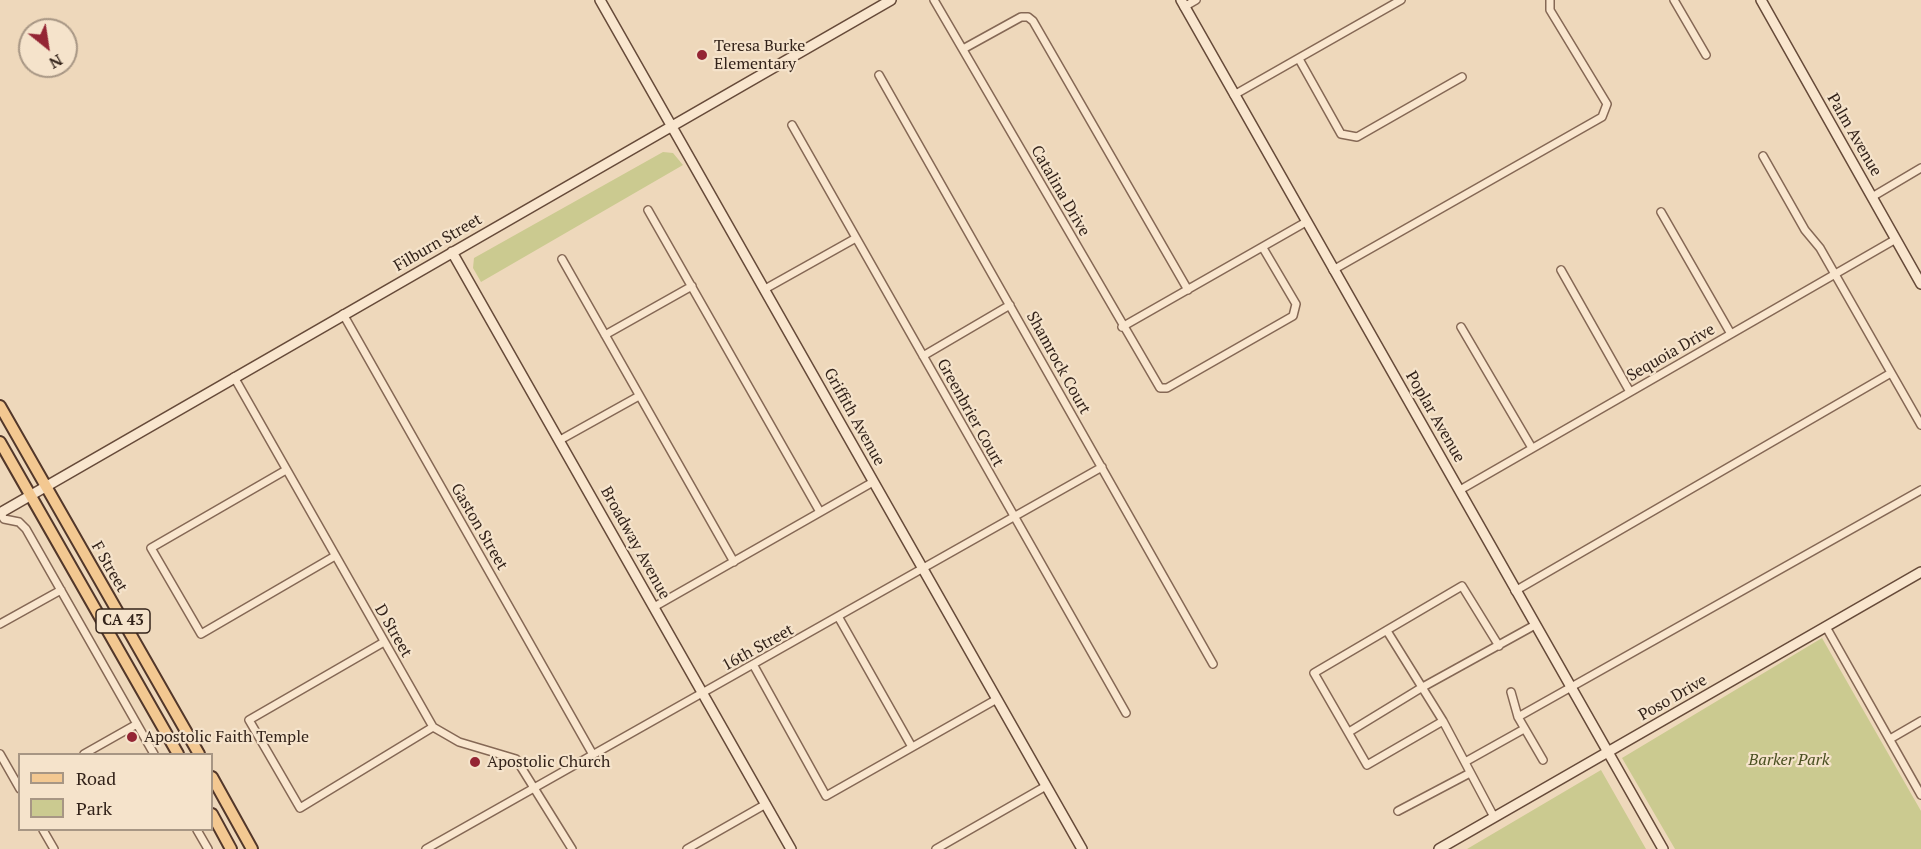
<!DOCTYPE html>
<html>
<head>
<meta charset="utf-8">
<style>
	body { margin:0 }
	#map { position:relative; width:1921px; height:849px; overflow:hidden; background:#eed8bb; font-family:"PT Serif",serif }
	canvas { display:block }
	.legend { position:absolute; left:18px; top:753px; width:195px; height:78px; box-sizing:border-box; background:#f5e3cb; border:2px solid #a79684; margin:0; padding:8px 10px; list-style:none; font-size:18px; color:#33231a }
	.legend li { display:flex; align-items:center; gap:12px; height:30px }
	.legend b { width:30px; border:2px solid #a79684 }
	.north { position:absolute; left:18px; top:18px; width:60px; height:60px; box-sizing:border-box; background:#f5e3cb; border:2px solid #a79684; border-radius:50%; rotate:150deg; font-size:16px; font-weight:700; line-height:24px; text-align:center; color:#33231a }
	.north::after { content:''; display:block; margin:auto; width:21px; height:27px; background:#942534; clip-path:polygon(50% 0,100% 100%,50% 72%,0 100%) }
</style>
</head>
<body>
<div id="map">
<canvas width="1921" height="849"></canvas>
<ul class="legend">
<li><b style="height:8px;background:#f3c891"></b>Road</li>
<li><b style="height:16px;background:#cbca90"></b>Park</li>
</ul>
<div class="north">N</div>
</div>
<script>
const g = document.querySelector('canvas').getContext('2d');
g.lineJoin = 'round';
function fill(path, color) { g.fillStyle = color; g.fill(path, 'evenodd'); }
function stroke(path, color, width, dash) { g.strokeStyle = color; g.lineWidth = width; g.lineCap = dash ? 'butt' : 'round'; g.setLineDash(dash || []); g.stroke(path); }
function write(font, color, halo, rows, align = 'center') {
  g.font = font + ' "PT Serif",serif'; g.lineWidth = 4.5; g.setLineDash([]); g.textBaseline = 'middle'; g.strokeStyle = halo; g.fillStyle = color; for (const [text, x, y, turn = 0] of rows) {
    g.save(); g.translate(x, y); g.rotate((+turn || 0) * Math.PI / 180); g.textAlign = isNaN(turn) ? turn : align; if (halo) g.strokeText(text, 0, 0); g.fillText(text, 0, 0); g.restore();
  }
}
const green = new Path2D(`
	M663,152L673,153L683,165L481,282L473,268L474,258Z
	M1822,638L1921,811V849H1675L1622,758Z
	M1601,770L1646,849H1467Z`);
const street = new Path2D(`
	M934,0L1160,388H1167L1293,316L1296,304L1263,248
	M1674,0L1706,55
	M1184,7L1196,0
	M963,49L1021,17H1028L1033,21L1188,290
	M1299,59L1341,134L1357,137L1462,77
	M879,75L1213,664
	M1234,95L1401,0
	M792,125L1126,713
	M1763,156L1805,230L1820,248L1921,425
	M1872,197L1921,168
	M648,210L820,512
	M1661,212L1731,334
	M562,259L734,562
	M1333,270L1602,117L1607,104L1550,10V0
	M1561,270L1630,392
	M765,289L856,238
	M343,314L592,753
	M1122,327L1306,222
	M1461,327L1532,448
	M605,335L692,286
	M923,356L1010,305
	M234,377L433,727L459,742L516,759L572,849
	M560,440L639,396
	M286,470L151,548L201,634L335,556
	M1460,490L1896,239
	M0,513L4,519L19,522L26,529L154,754
	M1515,591L1891,373
	M654,607L873,482
	M839,618L912,747
	M0,624L61,590
	M1826,627L1921,795
	M1387,631L1443,721L1494,817
	M384,642L249,720L300,808L433,727
	M754,666L826,796L997,699
	M1511,692L1518,717L1543,760
	M1518,717L1921,490
	M1443,721L1367,765L1314,673L1462,586L1499,646
	M1349,732L1421,688L1535,625
	M1890,739L1921,721
	M0,754L20,789
	M84,754L137,724
	M1465,762L1524,729
	M1398,811L1470,773
	M43,830L54,849
	M197,830L208,849
	M426,849C650,720 878,596 1102,467
	M687,849L766,804
	M936,849L1046,786`);
const secondary = new Path2D(`
	M600,0L1082,849
	M1181,0L1663,849
	M1761,0L1921,284
	M452,252L791,849
	M0,513L891,0
	M1439,849L1921,572`);
const primary = new Path2D(`
	M0,406L199,754
	M0,442L178,754
	M212,777L252,849
	M212,814L231,849`);
const markers = [
	[702,55,6,"#942534"],
	[132,737,6,"#942534"],
	[475,762,6,"#942534"]
];
const shields = [
	[123,621,54]
];
const shieldNames = [
	["CA 43",123,621]
];
const poiNames = [
	["Teresa Burke",714,46],
	["Elementary",714,64],
	["Apostolic Faith Temple",144,737],
	["Apostolic Church",487,762]
];
const streetNames = [
	["Palm Avenue",1854,135,60],
	["Catalina Drive",1060,191,60],
	["Filburn Street",438,243,-30],
	["Sequoia Drive",1671,353,-30],
	["Shamrock Court",1058,363,61],
	["Greenbrier Court",970,413,61],
	["Griffith Avenue",854,417,61],
	["Poplar Avenue",1435,417,60],
	["Gaston Street",479,527,60],
	["Broadway Avenue",635,543,61],
	["F Street",109,567,60],
	["D Street",393,631,60],
	["16th Street",758,648,-29],
	["Poso Drive",1673,698,-30]
];
const parkNames = [
	["Barker Park",1789,760]
];
fill(green, '#cbca90');
stroke(street, '#856855', 10);
stroke(secondary, '#664a39', 12);
stroke(primary, '#52372a', 14);
stroke(street, '#f9e6ce', 7);
stroke(secondary, '#f9e6ce', 9);
stroke(primary, '#f3c891', 10);
for (const [x, y, r, color] of markers) { const dot = new Path2D(); dot.arc(x, y, r, 0, 2 * Math.PI); g.fillStyle = color; g.fill(dot); stroke(dot, '#f5e3cb', 2); }
for (const [x, y, w] of shields) { const box = new Path2D(); box.roundRect(x - w / 2, y - 12, w, 24, 4.5); g.fillStyle = '#f5e3cb'; g.fill(box); stroke(box, '#33231a', 1.5); }
write('bold 15px', '#33231a', null, shieldNames);
write('16px', '#33231a', '#f5e3cb', poiNames, 'left');
write('16px', '#33231a', '#f5e3cb', streetNames);
write('italic 16px', '#4a5021', '#f5e3cb', parkNames);
</script>
</body>
</html>
